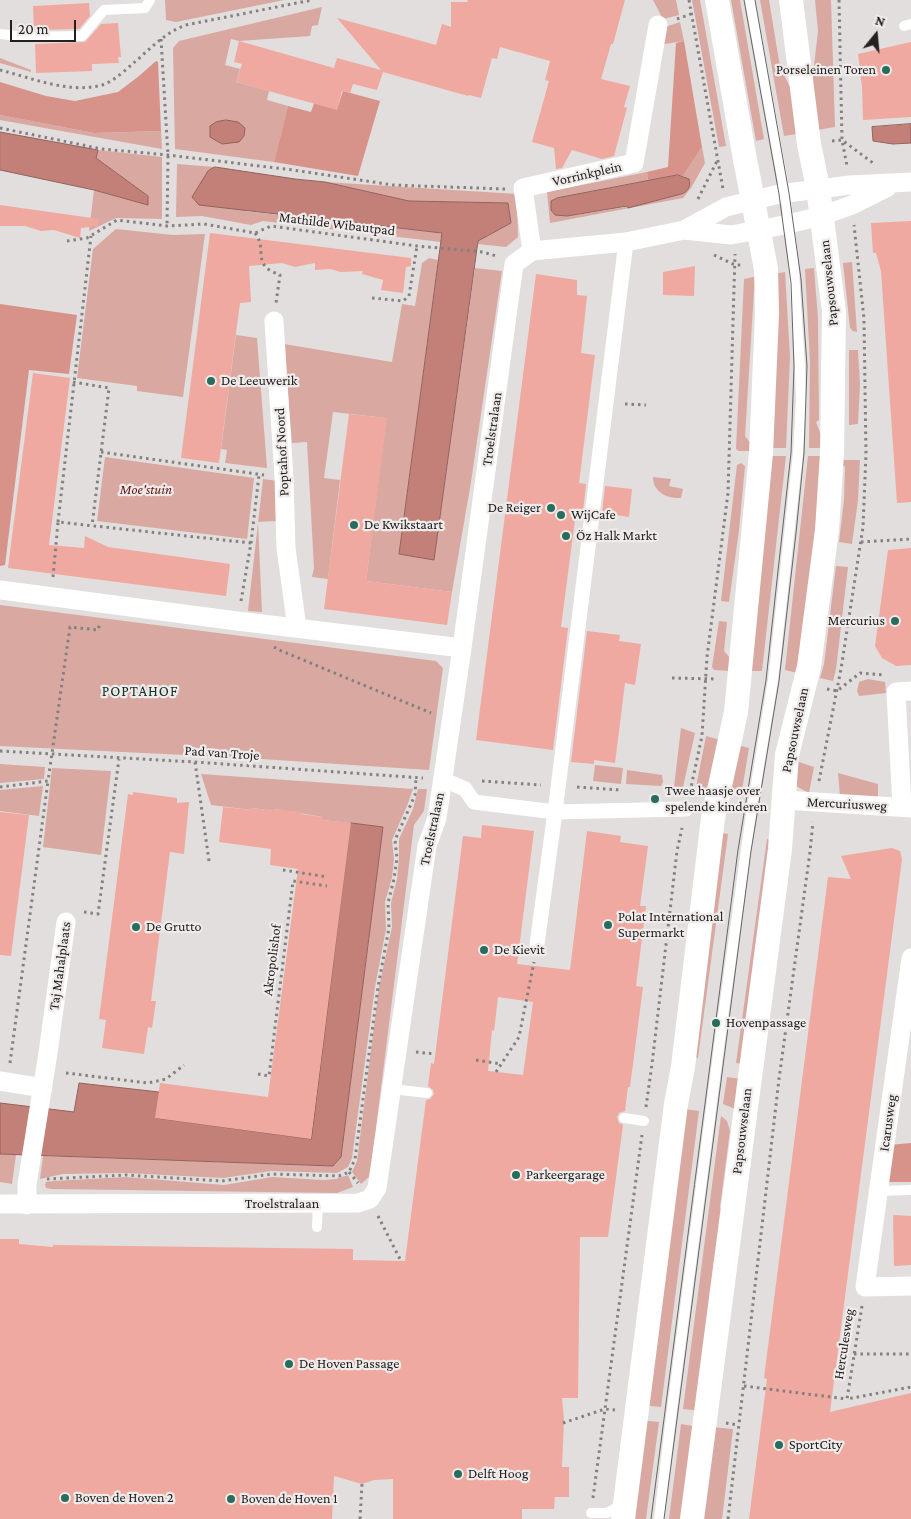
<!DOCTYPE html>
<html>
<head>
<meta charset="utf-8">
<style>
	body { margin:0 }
	#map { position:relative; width:911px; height:1519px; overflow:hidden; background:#e1dedd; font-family:"Crimson Pro",serif }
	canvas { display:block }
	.north { position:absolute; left:851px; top:10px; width:50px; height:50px; -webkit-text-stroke:4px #efebea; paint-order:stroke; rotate:17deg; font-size:14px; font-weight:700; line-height:20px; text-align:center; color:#222020 }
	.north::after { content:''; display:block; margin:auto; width:18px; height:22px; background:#222020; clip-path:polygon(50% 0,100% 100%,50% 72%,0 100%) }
	.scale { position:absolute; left:10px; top:20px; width:66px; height:22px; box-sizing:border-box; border:2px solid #222020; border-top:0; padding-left:6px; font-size:15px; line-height:18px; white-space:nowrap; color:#222020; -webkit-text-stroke:4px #efebea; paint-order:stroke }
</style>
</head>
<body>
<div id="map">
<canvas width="911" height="1519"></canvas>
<div class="north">N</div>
<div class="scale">20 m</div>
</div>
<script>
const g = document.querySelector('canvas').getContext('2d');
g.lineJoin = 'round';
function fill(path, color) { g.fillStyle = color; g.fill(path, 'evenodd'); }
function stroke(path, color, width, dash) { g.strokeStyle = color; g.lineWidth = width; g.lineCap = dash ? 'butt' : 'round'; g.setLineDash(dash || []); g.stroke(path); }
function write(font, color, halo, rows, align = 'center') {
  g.font = font + ' "Crimson Pro",serif'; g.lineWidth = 4.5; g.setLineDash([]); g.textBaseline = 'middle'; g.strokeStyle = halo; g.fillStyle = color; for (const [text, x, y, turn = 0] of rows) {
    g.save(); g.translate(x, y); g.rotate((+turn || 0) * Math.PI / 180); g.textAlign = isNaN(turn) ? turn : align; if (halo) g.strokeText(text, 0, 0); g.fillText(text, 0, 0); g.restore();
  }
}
const green = new Path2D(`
	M165,0H284L176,22L166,20Z
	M653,0H676L679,15L663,19Z
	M692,0H700L726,146L719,147Z
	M731,0H740L764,139L756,141Z
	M760,0H769L780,67L795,97L796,134L784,136Z
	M815,0H831L835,127L812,131L809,109L818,31Z
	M322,7L318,25L312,26L310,36L239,41L231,39L225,65L240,69L236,82L269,91L267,100L288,106L274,162L175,149L173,48L179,41Z
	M680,22L684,41L659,45L662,28Z
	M0,58L31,70V72L0,63Z
	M0,115L94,133L161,131L162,149L0,120Z
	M702,147L705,163L691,188L683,198L550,223L547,192L647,172L648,181L557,198L554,199L551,205V210L575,215L633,206L688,179L683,176Z
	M98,150L162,157V219L116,218L89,231L94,190L148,204V196L96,158Z
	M177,164L215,167L295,179L244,211L442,233L441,242L263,221L251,225L202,216L176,217Z
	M325,182L517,194L518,237L506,247L477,244L478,241L511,223L508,203L409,201Z
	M116,229L173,235L205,234L183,397L137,391V386L77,378L93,249Z
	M429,258L438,260L399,554L434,559L475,268L502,271L471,482L452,592L366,581L386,418L333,412L324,478L340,480L328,579L312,577L314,568L307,442L292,443L284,344L392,362L402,304L415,306L422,263Z
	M852,262L857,332L853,331L850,328L843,263Z
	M814,268L818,318L819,420L816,422L826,448H809L810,362L805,269Z
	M785,272L790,357L786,448H765L774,274Z
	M758,276L759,283L754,291L745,436L754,448V451H739L736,449L744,279Z
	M236,335L257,338L267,468L225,463L227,450L221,449Z
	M849,350H858L860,385L858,424L849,425Z
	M765,456H786L762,671H743Z
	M808,456H828L802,674L785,670Z
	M105,457L254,478L247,539L97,521Z
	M838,460H860L858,500L852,544L839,542L844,500L845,467Z
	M741,463L745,466L739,530L729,602L721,601L737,465Z
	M653,477L671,479L669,486L683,489L681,498C667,499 653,492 653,477Z
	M263,479L278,481L277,521L258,522L262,612L248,611Z
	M836,566L848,567L836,669L833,681L820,678L824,664Z
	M0,605L436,661L443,668L429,770L246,758L0,746Z
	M719,621L727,622L724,651L732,660L730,671L714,670L712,667Z
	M868,679L885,682L886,693L859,696L857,691L859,682Z
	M681,728L695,733L683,787H674Z
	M706,736L724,741L715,790L696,787Z
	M737,745L749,748L742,790H725Z
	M793,760L814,767L809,793L796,786Z
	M0,764L45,767L44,779L0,783Z
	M595,765L623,768L621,784L593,781Z
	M52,768L111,771L101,855L43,847Z
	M627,770L662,775L663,782L661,786L626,784Z
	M838,773L878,784V798L840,796Z
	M201,774L413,789L407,806L392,840L394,859L392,878L385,902L386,929L375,987L352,1158L348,1167L337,1173L271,1171L223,1178L126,1173L63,1174L40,1179L43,1156L333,1166L341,1157L383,827L323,820V817L275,809L274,811L252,808L251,810L211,805Z
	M43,786L39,816L0,811V790Z
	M418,789H427L424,811L414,825L370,1176L361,1184L352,1172L357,1161L379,987L392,927L391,903L397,879L399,857V839L413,809Z
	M721,833L728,834L698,1058L691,1057Z
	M767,839L771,840L743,1064L736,1063Z
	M727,1077L741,1079L736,1111L733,1108L723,1104Z
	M684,1109L699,1111L661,1407L643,1405Z
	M721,1116L727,1121L730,1131L720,1207L726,1221L702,1411L683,1409Z
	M0,1154L16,1155L12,1184L0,1182Z
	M348,1175L353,1187L337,1193L51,1189L46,1188L45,1185L46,1182L53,1181L126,1177L224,1185L272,1177L323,1180L336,1179Z
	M640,1420L659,1422L646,1519H629Z
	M681,1424L700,1427L687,1519H669Z
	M711,1427L733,1429L722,1519H698Z`);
const forest = new Path2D(`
	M684,41L702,147L683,176L677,175L648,181L647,172L668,167L676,43Z
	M156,61L158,62L161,131L94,133L0,115V82L46,96L75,101L118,92L139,76Z
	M343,91L380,101L358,176L274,162L288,106L311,112L314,103L337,109Z
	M0,304L77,315L69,374L29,370L5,565L0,566Z
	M911,1143V1182H885L889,1145Z`);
const water = new Path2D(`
	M226,120L238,122L245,128L244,136L239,142L222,144L210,137V126L216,122Z
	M911,124V143L893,144L873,141L872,127Z
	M0,132L98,150L96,158L148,196V205L94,190L0,170Z
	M215,167L295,179L325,182L409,201L508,203L511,223L478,241L434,560L399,554L442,233L199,205L192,197L208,171Z
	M678,175L689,179C691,186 688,192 681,194L628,208L627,206L567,216L555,215L551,210V201L557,198Z
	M351,823L383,827L341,1157L333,1166L0,1154V1103L74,1112L79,1083L159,1092L156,1118L311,1139Z`);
const building = new Path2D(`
	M468,0H625L613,44H611L601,79L630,86L624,107L627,108L614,156L602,159L572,150L562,168L556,169L554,148L532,142L549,81L545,80L550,61L500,47L497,59L492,58L481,98L469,95L468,96L383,72L377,90L353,84L350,93L342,91L337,110L236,82L242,64L234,62L239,41L334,68L337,58L381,70L337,18L436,45L442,24L451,27V2H467Z
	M89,3L90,16L79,29L34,30L33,6Z
	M118,23L121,57H118L119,63L92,64V71L36,73L35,44L85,42L101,24Z
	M911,42V117L863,120L862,87L858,54Z
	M0,205L99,219L98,226L81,228L80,238L54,230L41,231L25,226H0Z
	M911,221V502L897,503L881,271L876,253H873L871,223Z
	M210,233L411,258V266L406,267L403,293L381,290L383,280L362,274L363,271L341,272L330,269L315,270V263L295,267L282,263L249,266L251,302L240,303L219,463L181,458Z
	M695,266L694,296L663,295V272Z
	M536,274L577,280V295L587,296L581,353L595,355L579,483L586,484L583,512H576L561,627L568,628L553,750L476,740Z
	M33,373L70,378L49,545L84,548L85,536L108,547L230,564L226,596L8,568Z
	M349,414L387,418L366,581L452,592L447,625L324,609Z
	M605,486L632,489L629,517L602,513Z
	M911,548V665L896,666L882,658L875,646L888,550Z
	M587,631L620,635L619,641L641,644L635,685L625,683L615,763L594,760V764L571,762Z
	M133,792L177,798V803L189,802L184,854L170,852L151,1001H156L152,1028L148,1027L144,1054L102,1048L106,1020L99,1019L128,794L133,795Z
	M223,807L251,810L252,808L274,811L275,809L301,812V814L323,817V820L351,823L311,1139L155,1118L160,1083L268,1097L298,869L270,865L271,849L219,842Z
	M0,812L29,815L11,956L0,955Z
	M482,825L534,831L517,964L570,970L587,831L621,836L620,842L648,846L640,906H646L636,986L643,987L630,1087H628L625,1111L619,1113L617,1117L619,1123L623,1125L608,1237H580L578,1398H562L564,1420L562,1467H569V1497H555L554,1509H522V1519H393V1479L374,1480L362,1484L334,1476L332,1519H0V1239H19V1244L53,1247V1245L353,1249V1260L405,1261L426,1100L430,1099L434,1094L433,1090L428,1086L431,1063L434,1064L463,836L481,838ZM498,997L533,1002L523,1075L488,1071L492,1030L494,1031Z
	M892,848L900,851L902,859L830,1412L911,1393V1519H749L767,1379L764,1378L828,877L851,879L841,856Z
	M893,1215L911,1216V1265L894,1266Z`);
const path = new Path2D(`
	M689,0L723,189
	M839,0L842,140L847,166
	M677,19L691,14
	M161,39L168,155L167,226
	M0,70C32,78 69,94 102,85C115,81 126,69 136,61C152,47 166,32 186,25L312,0
	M0,128L102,149L168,155L293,170L393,185L505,189
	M832,141L842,140L873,163
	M698,199L718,159
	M255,233C265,245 257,259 266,267C269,271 276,273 280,275L276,303
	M67,241L87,238L117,220L167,226L204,224L255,233L271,226L417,246L483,252L496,256
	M714,255L735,265H743
	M372,298L403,301L409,296L417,246
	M73,382L109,388L92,526
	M625,404L646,405
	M101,452L264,475
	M58,522L91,236
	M861,542L911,539
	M53,577L58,522L251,543
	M241,601L251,543L259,475
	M274,647L279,650L431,713
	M672,678L717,679
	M827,689L837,691L860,673L884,675
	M0,751L195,762L423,778
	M195,762L209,861
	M482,781L541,785
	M819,781L841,669L863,527L866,454L864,319L854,225
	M0,787L48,781L70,627L98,630L100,623
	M577,787L621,790
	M690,792L702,736L707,657L728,493L735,254
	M283,870L328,877
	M84,912L98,914L119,759
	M416,1052L435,1054
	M476,1060L501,1064
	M10,1063L48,781
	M496,1072L519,1037L534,962
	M66,1073L148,1083L166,1079L184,1065
	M258,1074L269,1076L293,881L327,886
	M646,1107L652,1064L677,851L682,828
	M349,1172L358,1183
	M47,1179L126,1175L222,1181L272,1174L339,1176L349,1172L355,1159L378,987L389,928L388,903L394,879L397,858L395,840L415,795L416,778
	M378,1216L401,1261
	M862,1306L847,1399L911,1387
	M854,1354H911
	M744,1386L847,1399
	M563,1423L605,1409L615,1410
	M726,1423L738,1425
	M593,1498L642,1135
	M360,1519L362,1484
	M728,1519L779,1079L810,852L813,822`);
const service = new Path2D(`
	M904,26L911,24
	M0,34L26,37L82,36L104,10L145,8L150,0
	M391,1089L427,1093
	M624,1118L644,1121
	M878,1191L911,1190
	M317,1227L318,1204
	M591,1513H607L624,1503
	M659,1519L671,1417L722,1024L750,821L773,680L798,453L801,401L800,367L793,256L785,193L750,0`);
const pedestrian = new Path2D(`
	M442,779L465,789L474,802L555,812L686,809
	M537,944L555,812L626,242`);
const minor = new Path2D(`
	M684,230L731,235L784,225L821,216L852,205L888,187
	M532,251L523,188L634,163L658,25
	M274,321L284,478L286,548L297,628
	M0,590L237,621L462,648
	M784,800L911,808
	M902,807L896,692L911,691
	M911,958L865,1287L911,1286
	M0,1081L43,1088
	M0,1204L358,1203L370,1199L377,1188L427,846L437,818L462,648L514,264L532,251L626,242L684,230L726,207L779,194L850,185L911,182
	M27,1205V1184L48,1053L66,922`);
const tertiary = new Path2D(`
	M623,1519L676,1104L683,1067L713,818L736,712L761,453L767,314L766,269L744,154L717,0
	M692,1519L780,849L787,755L809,667L827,530L832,453L834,312L818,188L809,144L791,0`);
const tram = new Path2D(`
	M651,1519L738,850L766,680L791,453L794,367L791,283L779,194L744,0
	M664,1519L751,851L779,681L796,533L804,453L807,366L801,279L789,193L755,0`);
const markers = [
	[886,70,5,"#286c5e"],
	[211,381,5,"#286c5e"],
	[551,508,5,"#286c5e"],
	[561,515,5,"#286c5e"],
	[354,525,5,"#286c5e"],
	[566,536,5,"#286c5e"],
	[895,621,5,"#286c5e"],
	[655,799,5,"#286c5e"],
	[608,925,5,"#286c5e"],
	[136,927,5,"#286c5e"],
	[484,950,5,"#286c5e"],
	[716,1023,5,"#286c5e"],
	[516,1175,5,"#286c5e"],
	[289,1364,5,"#286c5e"],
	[779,1445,5,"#286c5e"],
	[458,1474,5,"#286c5e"],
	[65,1498,5,"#286c5e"],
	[231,1499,5,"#286c5e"]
];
const poiNames = [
	["Porseleinen Toren",876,70,"right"],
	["De Leeuwerik",221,381],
	["De Reiger",541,508,"right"],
	["WijCafe",571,515],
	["De Kwikstaart",364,525],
	["Öz Halk Markt",576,536],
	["Mercurius",885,621,"right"],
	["Twee haasje over",665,791],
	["spelende kinderen",665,807],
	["Polat International",618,917],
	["Supermarkt",618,933],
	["De Grutto",146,927],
	["De Kievit",494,950],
	["Hovenpassage",726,1023],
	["Parkeergarage",526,1175],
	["De Hoven Passage",299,1364],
	["SportCity",789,1445],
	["Delft Hoog",468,1474],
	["Boven de Hoven 2",75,1498],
	["Boven de Hoven 1",241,1499]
];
const streetNames = [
	["Vorrinkplein",587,174,-13],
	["Mathilde Wibautpad",337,224,7],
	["Papsouwselaan",829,283,-96],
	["Troelstralaan",492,429,-82],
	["Poptahof Noord",282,452,-93],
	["Papsouwselaan",795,730,-78],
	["Pad van Troje",222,753,4],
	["Mercuriusweg",847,804,3],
	["Troelstralaan",432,829,-78],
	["Akropolishof",272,960,-83],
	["Taj Mahalplaats",60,966,-82],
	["Icarusweg",888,1123,-82],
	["Papsouwselaan",742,1131,-83],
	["Troelstralaan",282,1204],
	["Herculesweg",844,1344,-81]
];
const parkNames = [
	["Moe'stuin",146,490]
];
const neighbourhoodNames = [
	["POPTAHOF",140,691]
];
fill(green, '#d9a8a1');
fill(forest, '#d7938a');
fill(water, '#c28078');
stroke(water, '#92635e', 1);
fill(building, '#efa9a0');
stroke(path, '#838180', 3, [2.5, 4]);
stroke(service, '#fff', 10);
stroke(pedestrian, '#fff', 15);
stroke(minor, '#fff', 19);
stroke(tertiary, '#fff', 24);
stroke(tram, '#666464', 1);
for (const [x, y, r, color] of markers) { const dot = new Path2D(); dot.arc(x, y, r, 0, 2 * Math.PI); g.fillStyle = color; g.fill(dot); stroke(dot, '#efebea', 2); }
write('14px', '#222020', '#efebea', poiNames, 'left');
write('14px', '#222020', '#efebea', streetNames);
write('italic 14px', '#641311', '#efebea', parkNames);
g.letterSpacing = '1px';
write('15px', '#12322b', '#efebea', neighbourhoodNames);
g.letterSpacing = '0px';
</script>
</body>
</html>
